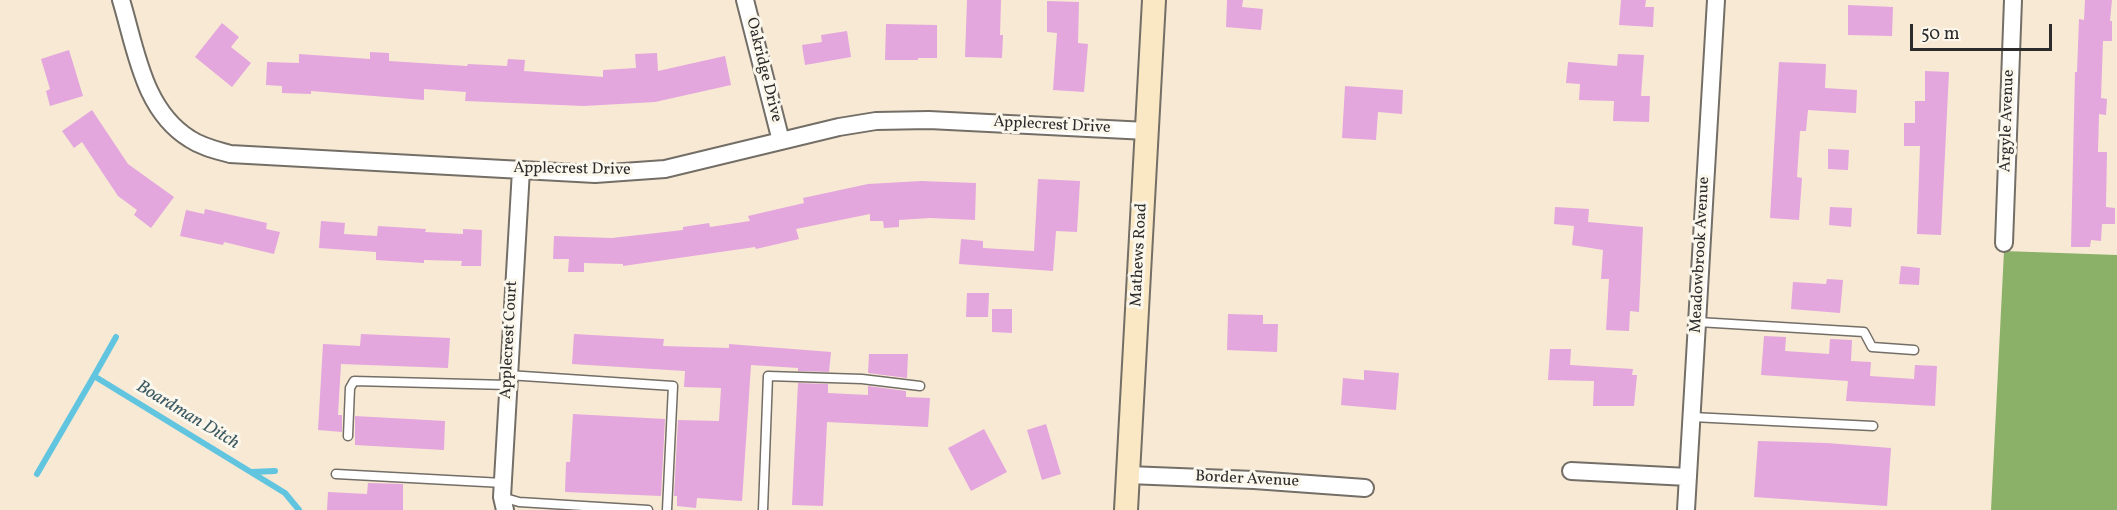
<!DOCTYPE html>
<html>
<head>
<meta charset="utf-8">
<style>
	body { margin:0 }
	#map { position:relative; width:2117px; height:510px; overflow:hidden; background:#f8e9d5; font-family:Vollkorn,serif }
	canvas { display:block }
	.scale { position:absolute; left:1910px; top:24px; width:142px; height:27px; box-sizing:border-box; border:3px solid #2b2b2b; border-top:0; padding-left:8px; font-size:18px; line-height:21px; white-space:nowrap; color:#2b2b2b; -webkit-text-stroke:4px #fbf7ec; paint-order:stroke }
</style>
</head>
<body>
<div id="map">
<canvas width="2117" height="510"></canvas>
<div class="scale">50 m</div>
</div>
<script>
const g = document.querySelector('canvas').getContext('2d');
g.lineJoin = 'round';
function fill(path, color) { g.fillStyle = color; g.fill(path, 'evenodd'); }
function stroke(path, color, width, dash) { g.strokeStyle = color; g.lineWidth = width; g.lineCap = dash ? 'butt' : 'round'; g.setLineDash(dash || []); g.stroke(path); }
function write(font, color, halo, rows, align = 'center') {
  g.font = font + ' Vollkorn,serif'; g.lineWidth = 6; g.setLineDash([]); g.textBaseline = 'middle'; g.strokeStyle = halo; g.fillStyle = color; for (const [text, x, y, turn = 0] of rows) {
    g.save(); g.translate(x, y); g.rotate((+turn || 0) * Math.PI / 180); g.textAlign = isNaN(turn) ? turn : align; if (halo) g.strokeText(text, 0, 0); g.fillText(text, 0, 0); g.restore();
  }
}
const forest = new Path2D(`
	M2004,251L2117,255V510H1991Z`);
const stream = new Path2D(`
	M116,337L94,376L285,493L299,510
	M252,472L275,471
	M37,474L94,376`);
const building = new Path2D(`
	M967,0H1001L1000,35H1003L1002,58L965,57Z
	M1227,0H1243L1242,7L1263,9L1261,30L1226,27Z
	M1621,0H1646L1645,7H1654L1653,27L1619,25Z
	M2085,0H2112L2110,21H2112V41H2103L2101,98L2107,99L2106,115L2099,114L2098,152H2107L2106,207L2115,208V224H2102L2101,241L2091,240L2090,247H2071L2075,72H2077L2079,19L2084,20Z
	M1047,1L1079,2L1078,43L1088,44L1084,92L1053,90L1057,33L1047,32Z
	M1848,5L1893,7L1892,36L1848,35Z
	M222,23L239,37L231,47L251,63L232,87L195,57Z
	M886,24L937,25V58H918V60H885Z
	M847,31L851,57L805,65L802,45L822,42L821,35Z
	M69,50L83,96L50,106L46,91L50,89L41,59Z
	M370,52L389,53V61L467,66L468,64L507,66L508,59L525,60L524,71L603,77V70L636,68L635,54L657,53L658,71L725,56L731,85L655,102L584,106L465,101L466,92L424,89V100L311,91V94L282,93V86L266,85L267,62L299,63V54L370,59Z
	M1618,54L1644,55L1641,96H1650L1649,122L1613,121L1614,101L1579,100L1580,84L1566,83L1568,62L1617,66Z
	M1779,62L1826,64L1825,88L1857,90L1856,113L1808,110L1806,131H1800L1797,177L1802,178L1799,220L1770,218Z
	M1925,71L1949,72L1941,235L1917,234L1920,146H1904V123H1915V101H1925Z
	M1345,86L1403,90L1402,114L1378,112L1376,140L1342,138Z
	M92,110L128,164L174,197L151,228L134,215L137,210L118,196L82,142L74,148L62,131Z
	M1828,149L1849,150L1848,170L1828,169Z
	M1038,179L1080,181L1077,232L1056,231L1053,271L959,264L961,239L983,241V248L1034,251Z
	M921,181L976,183L975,220L930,218L899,220V227L884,228L883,221H870V214L796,229L799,239L756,249L755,247L623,266V264L584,263V272H568L569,259H553L554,236L612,238L683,230V227L709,223L710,227L750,221L748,216L804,203L803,198L868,184Z
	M1555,207L1589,209L1588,222L1643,227L1639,312L1630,311L1629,331L1606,330L1609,279H1601L1603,250L1572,245L1574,226L1554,224Z
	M1830,207L1852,208L1851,227L1829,225Z
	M205,209L267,223L266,229L280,232L274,254L224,242L223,245L180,236L186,210L204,214Z
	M321,221L345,223L344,234L377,236L378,226L426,229L425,232L463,234V229L482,230L481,266H461L462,261L424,260V263L376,260V252L319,248Z
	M1901,266L1920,268L1919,285L1899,284Z
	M1827,279L1843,280L1840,313L1791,309L1793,282L1826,284Z
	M967,293H989L988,317H966Z
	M992,309H1012V333L992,332Z
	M1228,314L1263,315V324H1278L1277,352L1227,350Z
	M361,334L450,338L448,368L341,364L338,415H342V432L318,430L323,344L360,346Z
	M574,334L664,339L663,346L729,348V344L831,352L829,372L798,371V368L751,365L742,501L697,498L696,508L677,506V496H674L678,420L719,421L721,388L684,387L685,371L572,364Z
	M1764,336L1786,337L1785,351L1829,354L1830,339L1852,340L1851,361L1871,362L1870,376L1914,379L1915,365L1937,366L1935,406L1846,401L1848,381L1761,375Z
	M1550,349H1571L1570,365L1633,369L1632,375H1637L1634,406H1593L1594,381L1548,380Z
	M869,354H908L907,378L868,373Z
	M1364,370L1399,373L1396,410L1341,405L1343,378L1364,380Z
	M798,383L828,384V393L868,395V386L906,391V397L930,398L928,427L827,422L823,506L792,505Z
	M573,414L665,419L661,496L565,492L566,462H570Z
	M355,416L445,421L444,450L355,445Z
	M1046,424L1061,474L1042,480L1027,430Z
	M984,429L1007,472L971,491L948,448Z
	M1758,441L1827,443L1891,448L1887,506L1754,497Z
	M368,483L403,484V510H327L328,492L367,494Z`);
const lane = new Path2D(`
	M1698,322L1864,332L1872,347L1914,350
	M508,375L673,386L667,510
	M1692,417L1873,426
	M348,436L350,388L354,381L508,385
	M336,474L503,483
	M502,497L519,502L648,510
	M763,510L768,376L862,379L920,386`);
const street = new Path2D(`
	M121,0C136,49 143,110 190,139C202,147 216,150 230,154L595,174L665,169L839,127L876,121L929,120L1147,131
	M745,0L781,141
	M2004,243L2013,0
	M1571,471L1688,477
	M1128,475L1254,480L1365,488
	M505,510L502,497L521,170
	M1686,510L1716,0`);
const secondary = new Path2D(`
	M1126,510L1154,0`);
const streetNames = [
	["Oakridge Drive",763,70,76],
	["Argyle Avenue",2008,121,-88],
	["Applecrest Drive",1052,126,3],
	["Applecrest Drive",572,170,1],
	["Mathews Road",1140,255,-87],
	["Meadowbrook Avenue",1701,255,-87],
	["Applecrest Court",510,340,-87],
	["Border Avenue",1247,480,3]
];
const waterNames = [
	["Boardman Ditch",187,416,31]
];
fill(forest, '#8ab167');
stroke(stream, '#62c5e0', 6);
fill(building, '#e3a6dd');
stroke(lane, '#736e66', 11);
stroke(street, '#736e66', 20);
stroke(secondary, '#736e66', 26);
stroke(lane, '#fff', 8);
stroke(street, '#fff', 16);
stroke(secondary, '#fae7c3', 22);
write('16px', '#2b2b2b', '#fbf7ec', streetNames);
write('italic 18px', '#3c5961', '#fbf7ec', waterNames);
</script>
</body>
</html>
